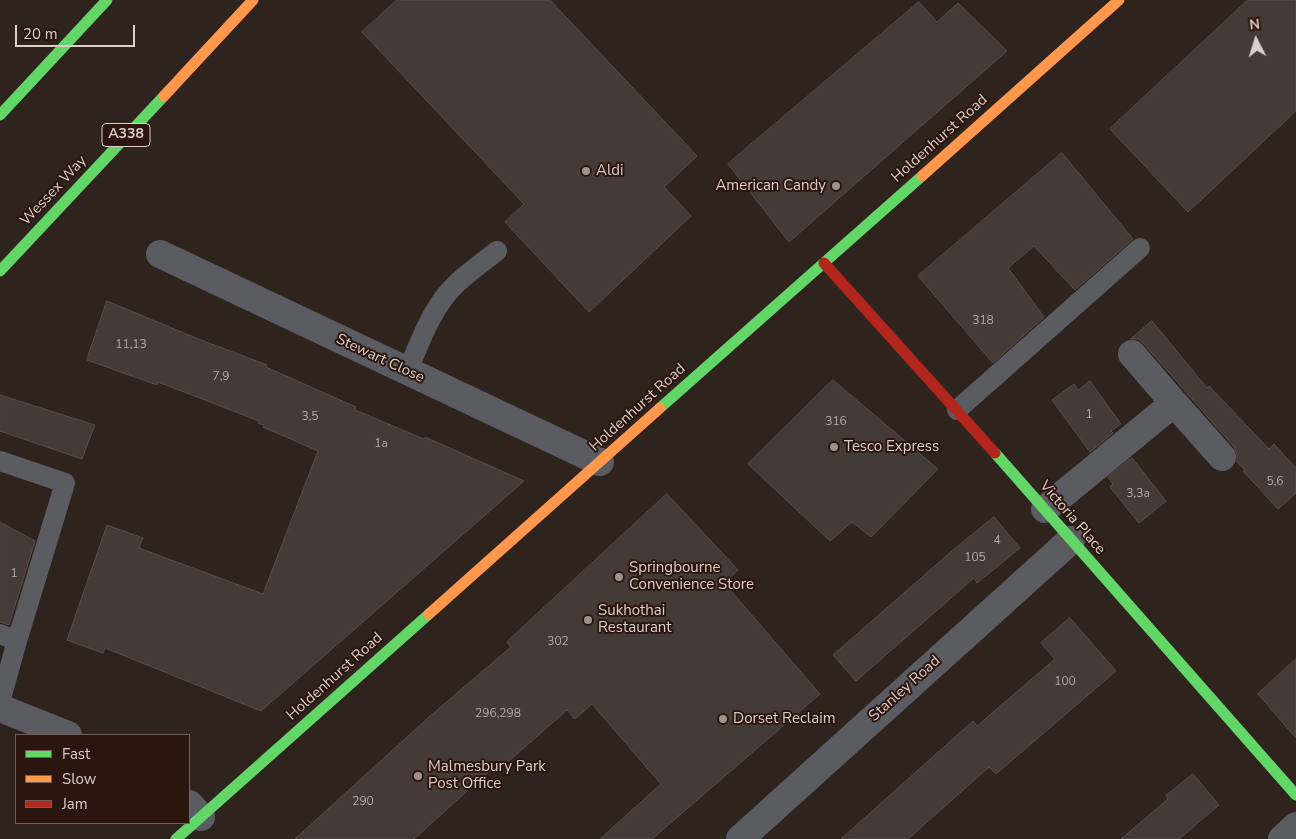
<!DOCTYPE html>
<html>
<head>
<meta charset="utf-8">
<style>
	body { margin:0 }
	#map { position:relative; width:1296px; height:839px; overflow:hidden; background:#2f231e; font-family:"Nunito Sans",sans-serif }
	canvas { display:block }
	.legend { position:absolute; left:15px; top:734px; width:175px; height:90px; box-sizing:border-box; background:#2b160f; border:1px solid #726059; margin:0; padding:6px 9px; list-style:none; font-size:15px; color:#dccec8 }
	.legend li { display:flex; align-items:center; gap:10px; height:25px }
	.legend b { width:25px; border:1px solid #726059 }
	.north { position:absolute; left:1231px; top:15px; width:50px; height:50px; -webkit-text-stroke:4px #2b160f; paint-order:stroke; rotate:355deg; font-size:14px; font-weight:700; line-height:20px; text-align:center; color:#dccec8 }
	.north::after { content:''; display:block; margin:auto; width:18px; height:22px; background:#dccec8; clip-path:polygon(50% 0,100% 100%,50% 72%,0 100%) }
	.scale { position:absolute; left:15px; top:25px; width:120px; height:22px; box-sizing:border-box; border:2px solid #dccec8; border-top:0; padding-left:6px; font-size:15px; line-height:18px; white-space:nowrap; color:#dccec8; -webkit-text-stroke:4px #2b160f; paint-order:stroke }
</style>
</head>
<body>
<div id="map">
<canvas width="1296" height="839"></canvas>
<ul class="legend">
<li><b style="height:6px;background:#63d668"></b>Fast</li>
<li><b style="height:6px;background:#ff974d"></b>Slow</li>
<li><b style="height:6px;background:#b3261e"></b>Jam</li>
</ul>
<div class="north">N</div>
<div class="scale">20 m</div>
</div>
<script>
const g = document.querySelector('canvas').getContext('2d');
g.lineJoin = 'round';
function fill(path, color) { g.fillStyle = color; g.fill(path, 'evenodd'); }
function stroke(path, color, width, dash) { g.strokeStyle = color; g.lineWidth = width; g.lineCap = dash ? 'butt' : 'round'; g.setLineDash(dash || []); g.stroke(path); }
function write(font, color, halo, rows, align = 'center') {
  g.font = font + ' "Nunito Sans",sans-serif'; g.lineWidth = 4; g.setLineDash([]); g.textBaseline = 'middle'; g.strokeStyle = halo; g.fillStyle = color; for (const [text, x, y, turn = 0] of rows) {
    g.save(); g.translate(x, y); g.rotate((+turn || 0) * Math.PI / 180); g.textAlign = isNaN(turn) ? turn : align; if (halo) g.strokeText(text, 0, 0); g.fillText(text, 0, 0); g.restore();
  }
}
const building = new Path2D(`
	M397,0H550L697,156L664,187L691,216L589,312L505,222L524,204L362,32Z
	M1248,0H1296V111L1188,212L1110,129Z
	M919,2L937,22L958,3L1007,51L789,242L728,164Z
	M1062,153L1133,239L1075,290L1034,246L1008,268L1044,317L993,363L918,276Z
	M107,301L196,338L267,365L266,367L356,407L355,410L424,439L425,437L524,481L261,711L105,648L103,653L67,640L107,525L143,538L139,548L263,594L318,451L263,427L264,425L258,423L259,421L158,382L157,385L87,360Z
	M1152,321L1207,388L1209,386L1269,449L1274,444L1296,468V493L1278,509L1243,471L1245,470L1237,462V454L1234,447L1144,344L1138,339H1131Z
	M833,380L938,469L871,537L852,522L830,541L748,464Z
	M1090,381L1121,424L1111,431L1113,433L1090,452L1052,400L1074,384L1078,390Z
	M0,395L95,425L82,459L0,431Z
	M1132,458L1166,501L1139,523L1110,487L1113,484L1108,477Z
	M667,494L738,570L724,583L820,694L652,839H600L661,784L592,704L575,719L567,710L501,768L497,764L414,839H295L429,717L511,647L507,642Z
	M994,517L1020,548L977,583L974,578L856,681L833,655L952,551Z
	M0,522L35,541L9,625L0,622Z
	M1070,618L1116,671L996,774L989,767L908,839H841L973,721L977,726L1055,659L1041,643Z
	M1296,659V738L1258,694Z
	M1193,774L1219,805L1179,839H1121L1168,799L1166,796Z`);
const lane = new Path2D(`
	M407,372C418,347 427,321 443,299C457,280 479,265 497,251
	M957,410L1140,248
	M0,461L65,483L17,641L0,702
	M0,634L17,641`);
const street = new Path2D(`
	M160,254L600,462
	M1174,403L1222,457
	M1045,509L1174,403L1132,354
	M0,708L68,735
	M189,804L201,817
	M740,839L1071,540
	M1282,839L1296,826`);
const fast = new Path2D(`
	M0,115L107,0
	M0,271L164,96
	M660,408L922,176
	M995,453L1296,795
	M176,839L429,614`);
const slow = new Path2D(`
	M164,96L253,0
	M922,176L1119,0
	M429,614L660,408`);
const jam = new Path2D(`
	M824,263L995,453`);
const markers = [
	[586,171,5,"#9f928c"],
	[836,186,5,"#9f928c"],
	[834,447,5,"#9f928c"],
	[619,577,5,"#9f928c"],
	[588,620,5,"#9f928c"],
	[723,719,5,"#9f928c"],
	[418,776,5,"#9f928c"]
];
const numberNames = [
	["318",983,321],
	["11,13",131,345],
	["7,9",221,377],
	["1",1089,415],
	["3,5",310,417],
	["316",836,422],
	["1a",381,444],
	["5,6",1275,482],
	["3,3a",1138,494],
	["4",997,541],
	["105",975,558],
	["1",14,574],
	["302",558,642],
	["100",1065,682],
	["296,298",498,714],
	["290",363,802]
];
const shields = [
	[126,135,48]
];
const shieldNames = [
	["A338",126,135]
];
const streetNames = [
	["Holdenhurst Road",940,139,-42],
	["Wessex Way",54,191,-47],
	["Stewart Close",380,359,25],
	["Holdenhurst Road",638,408,-42],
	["Victoria Place",1072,518,49],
	["Holdenhurst Road",335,677,-42],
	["Stanley Road",905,689,-42]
];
const poiNames = [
	["Aldi",596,171],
	["American Candy",826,186,"right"],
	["Tesco Express",844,447],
	["Springbourne",629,568],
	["Convenience Store",629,585],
	["Sukhothai",598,611],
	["Restaurant",598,628],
	["Dorset Reclaim",733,719],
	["Malmesbury Park",428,767],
	["Post Office",428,784]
];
fill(building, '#443a36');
stroke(building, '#584e4a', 1);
stroke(lane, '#5a5c62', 20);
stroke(street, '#5a5c62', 28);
stroke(fast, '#63d668', 11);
stroke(slow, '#ff974d', 11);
stroke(jam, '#b3261e', 11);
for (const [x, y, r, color] of markers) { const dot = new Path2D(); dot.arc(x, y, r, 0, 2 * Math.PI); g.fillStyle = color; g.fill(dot); stroke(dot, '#2b160f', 2); }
write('12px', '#b6a9a4', null, numberNames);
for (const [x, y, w] of shields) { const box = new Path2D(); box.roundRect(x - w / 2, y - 11.5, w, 23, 4); g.fillStyle = '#2b160f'; g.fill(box); stroke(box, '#dccec8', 1); }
write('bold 14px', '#dccec8', null, shieldNames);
write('15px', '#dccec8', '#2b160f', streetNames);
write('15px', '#dccec8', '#2b160f', poiNames, 'left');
</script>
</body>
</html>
